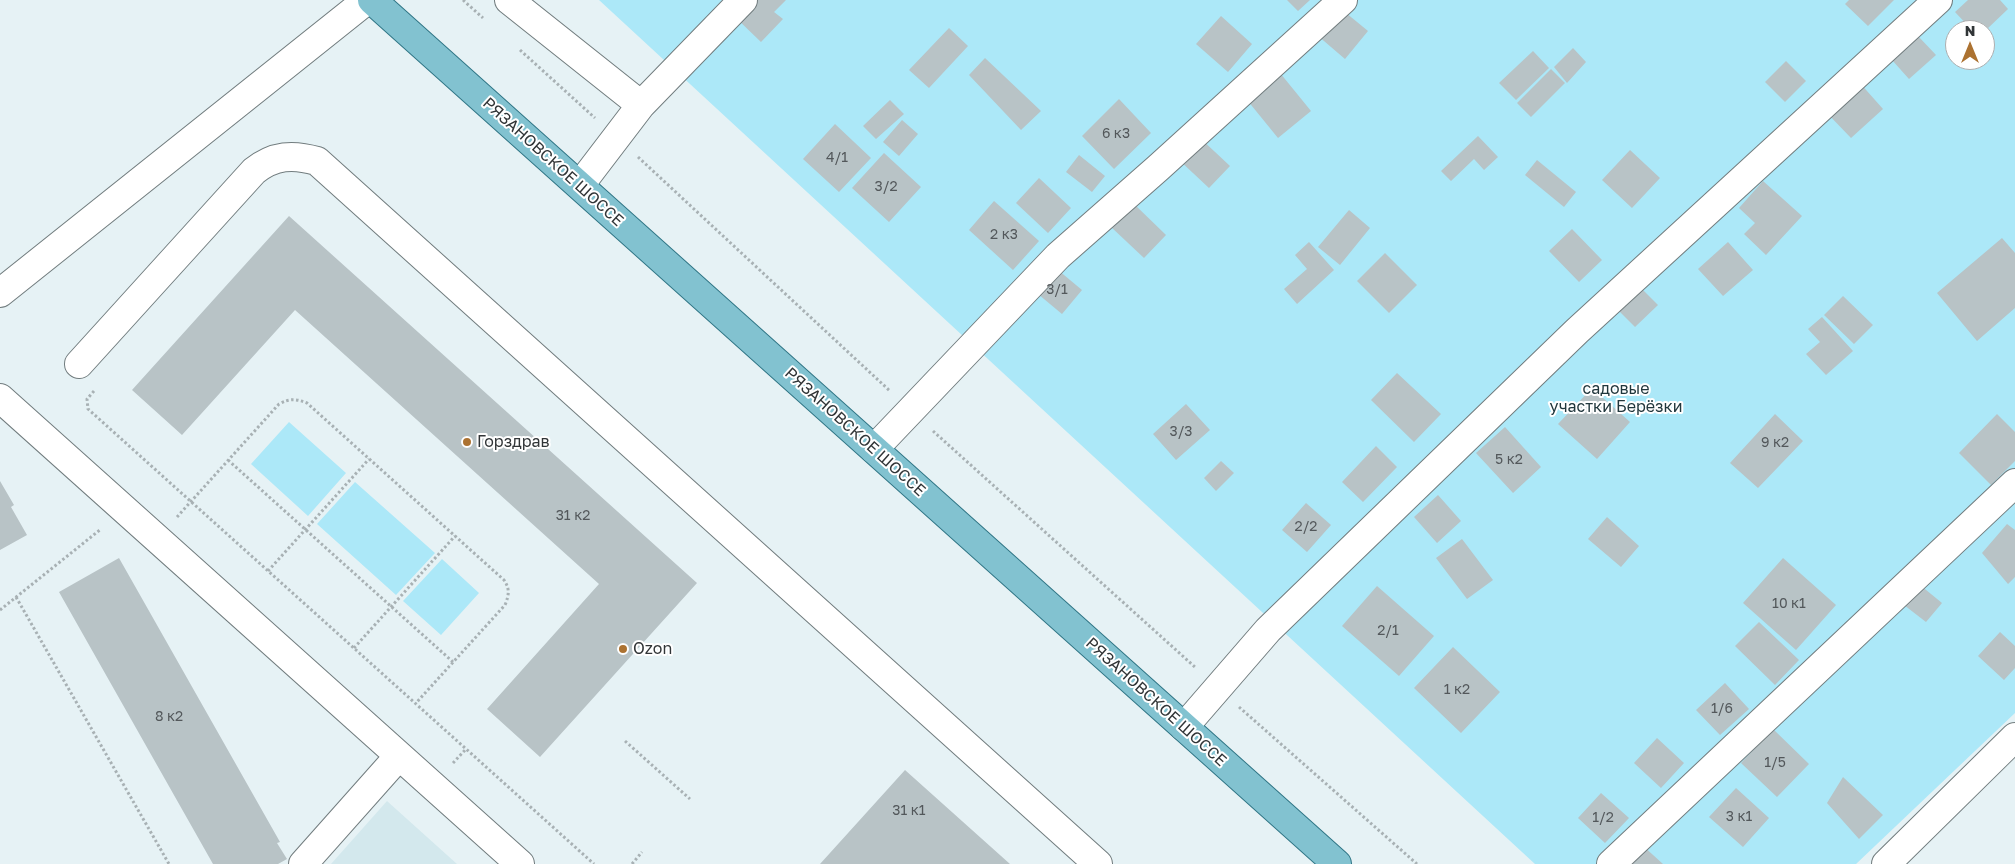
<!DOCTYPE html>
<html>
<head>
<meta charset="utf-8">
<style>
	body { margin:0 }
	#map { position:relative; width:2015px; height:864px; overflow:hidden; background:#e6f2f5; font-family:"Golos Text",sans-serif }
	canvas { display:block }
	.north { position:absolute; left:1945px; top:20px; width:50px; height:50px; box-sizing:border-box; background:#fff; border:1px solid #adaeaf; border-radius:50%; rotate:0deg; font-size:14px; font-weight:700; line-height:20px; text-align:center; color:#313537 }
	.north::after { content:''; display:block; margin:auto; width:18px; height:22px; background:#ac7231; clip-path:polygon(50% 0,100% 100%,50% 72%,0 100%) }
</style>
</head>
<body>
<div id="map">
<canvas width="2015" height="864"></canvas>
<div class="north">N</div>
</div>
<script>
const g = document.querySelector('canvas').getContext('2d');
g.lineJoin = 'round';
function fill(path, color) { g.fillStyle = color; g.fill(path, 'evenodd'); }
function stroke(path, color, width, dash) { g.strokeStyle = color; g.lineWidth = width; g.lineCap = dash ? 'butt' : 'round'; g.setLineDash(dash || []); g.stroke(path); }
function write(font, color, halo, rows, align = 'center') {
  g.font = font + ' "Golos Text",sans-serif'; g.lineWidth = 4; g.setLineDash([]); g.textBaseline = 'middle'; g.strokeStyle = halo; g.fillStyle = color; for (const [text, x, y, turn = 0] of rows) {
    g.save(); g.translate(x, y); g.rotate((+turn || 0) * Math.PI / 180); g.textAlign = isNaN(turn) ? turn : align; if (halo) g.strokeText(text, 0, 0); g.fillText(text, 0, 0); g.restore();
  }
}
const built = new Path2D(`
	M387,801L457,864H331Z`);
const green = new Path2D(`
	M599,0H2015V713L1856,864H1535ZM1955,30H1985V60H1955Z
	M289,422L346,473L308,516L251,464Z
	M355,482L435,553L396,595L317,524Z
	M442,559L479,593L441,635L403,601Z`);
const building = new Path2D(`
	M748,0H786L774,12L783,19L761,42L733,15Z
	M1287,0H1310L1298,11Z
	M1849,0H1894L1868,26L1845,4Z
	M1968,0H2000L2008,9L1986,30H1972L1955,12Z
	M1340,8L1368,31L1345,59L1317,35Z
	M1221,16L1252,44L1228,72L1196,44Z
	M949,28L968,46L929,88L909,70Z
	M1918,36L1936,55L1909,79L1892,60Z
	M1573,48L1586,62L1567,83L1554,67Z
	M1533,51L1549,68L1516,100L1499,83Z
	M985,58L1041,111L1021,130L969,75Z
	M1786,61L1806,81L1785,102L1765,82Z
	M1276,68L1311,111L1278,138L1243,95Z
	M1551,69L1565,83L1531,117L1517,103Z
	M1859,82L1883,109L1851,138L1826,112Z
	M1119,99L1151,133L1114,169L1082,136Z
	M890,100L904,114L876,139L863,126Z
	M902,120L918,134L899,156L883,142Z
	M835,124L871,158L839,192L803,159Z
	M1478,136L1498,157L1484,170L1474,159L1451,181L1441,171Z
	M1199,137L1230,166L1209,188L1178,159Z
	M1630,150L1660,178L1632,208L1602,180Z
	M884,153L921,187L889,222L852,188Z
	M1079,155L1105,176L1092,192L1066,172Z
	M1537,160L1576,192L1564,207L1525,175Z
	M1039,178L1071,208L1048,233L1016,203Z
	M1763,181L1802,216L1766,255L1744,234L1755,223L1739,208Z
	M994,201L1039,241L1013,270L969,230Z
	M1133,203L1166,235L1144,258L1110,226Z
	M1349,210L1370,228L1340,265L1318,247Z
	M289,216L697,583L540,757L487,709L599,584L295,310L182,435L132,390Z
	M1572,229L1602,260L1579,282L1549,251Z
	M2002,238L2015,253V308L1977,341L1937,293Z
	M1309,242L1334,270L1297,304L1284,289L1307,269L1295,255Z
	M1728,242L1753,270L1723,296L1698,269Z
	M1385,253L1417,285L1389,313L1357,281Z
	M1052,265L1082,290L1062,314L1032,289Z
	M1640,287L1658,305L1635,327L1617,309Z
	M1843,296L1873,325L1854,344L1824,315Z
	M1822,317L1853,351L1826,375L1806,354L1820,342L1808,329Z
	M1397,373L1441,414L1414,442L1371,400Z
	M1592,388L1630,422L1597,459L1558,424Z
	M1186,404L1210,430L1176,460L1153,434Z
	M1775,414L1803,441L1758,488L1730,463Z
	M1997,414L2015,432V461L1991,485L1959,453Z
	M1505,427L1541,467L1513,493L1476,453Z
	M1376,446L1397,467L1363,502L1342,482Z
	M1221,461L1234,473L1216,491L1204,478Z
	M0,481L14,505L11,507L27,535L0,550Z
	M1438,495L1461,521L1437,543L1414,517Z
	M1306,503L1331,525L1307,552L1282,530Z
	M1607,517L1639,546L1621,567L1588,539Z
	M2007,524L2015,530V577L2008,584L1982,553Z
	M1462,539L1493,580L1467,599L1436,558Z
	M119,558L280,842L277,843L287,859L278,864H213L59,592Z
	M1783,558L1836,605L1796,650L1743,603Z
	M1920,585L1942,603L1926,622L1904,605Z
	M1377,586L1434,636L1399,676L1342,626Z
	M1759,622L1799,660L1775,685L1735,646Z
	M2000,632L2015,646V668L2004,680L1978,656Z
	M1453,647L1500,692L1461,733L1414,688Z
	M1725,683L1749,709L1720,735L1696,710Z
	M1773,729L1809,764L1777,797L1741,763Z
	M1657,738L1684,763L1661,788L1634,763Z
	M905,770L1010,864H820Z
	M1843,777L1883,815L1859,839L1827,803Z
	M1736,788L1769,818L1743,847L1709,817Z
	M1601,793L1629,818L1605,843L1578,818Z
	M1642,845L1663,864H1624Z`);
const path = new Path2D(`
	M463,0L483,18
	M520,50L595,118
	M638,157L890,391
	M94,391L87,399L88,409L594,864
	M933,431L1196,668
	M228,460L453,662
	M177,517L279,404C290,398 297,399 307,403L504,580C510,589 509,595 505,605L416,703
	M268,571L369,459
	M16,597L169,864
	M0,610L101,529
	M354,648L455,536
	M1239,707L1417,864
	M625,741L690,799
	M453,763L466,749
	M632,864L642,852`);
const minor = new Path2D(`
	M509,0L641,105
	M580,185L641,105L743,0
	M0,293L367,0
	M79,364L254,171C274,155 293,154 317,161L1098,864
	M0,398L520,864
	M874,449L1058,256L1158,168L1343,0
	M1184,727L1268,630L1577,331L1938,0
	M303,864L399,756
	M1611,864L2015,483
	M1886,864L2015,737`);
const major = new Path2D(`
	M372,0L1337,864`);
const markers = [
	[467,442,5,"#ac7231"],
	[623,649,5,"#ac7231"]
];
const numberNames = [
	["6 к3",1116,134],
	["4/1",837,158],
	["3/2",886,187],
	["2 к3",1004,235],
	["3/1",1057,290],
	["3/3",1181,432],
	["9 к2",1775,443],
	["5 к2",1509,460],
	["31 к2",573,516],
	["2/2",1306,527],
	["10 к1",1789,604],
	["2/1",1388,631],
	["1 к2",1457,690],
	["1/6",1722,709],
	["8 к2",169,717],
	["1/5",1775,763],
	["31 к1",909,811],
	["3 к1",1739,817],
	["1/2",1603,818]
];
const streetNames = [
	["РЯЗАНОВСКОЕ ШОССЕ",553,162,42],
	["РЯЗАНОВСКОЕ ШОССЕ",855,432,42],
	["РЯЗАНОВСКОЕ ШОССЕ",1156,702,42]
];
const parkNames = [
	["садовые",1616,389],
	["участки Берёзки",1616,407]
];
const poiNames = [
	["Горздрав",477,442],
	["Ozon",633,649]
];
fill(built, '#d3e8ed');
fill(green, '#ace8f8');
fill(building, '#b8c3c6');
stroke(minor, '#717c7e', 30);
stroke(major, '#307686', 30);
stroke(path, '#a8b1b4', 3, [2.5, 2.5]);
stroke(minor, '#fff', 28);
stroke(major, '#82c2d0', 28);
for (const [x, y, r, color] of markers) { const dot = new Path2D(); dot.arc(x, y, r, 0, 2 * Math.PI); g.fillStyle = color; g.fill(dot); stroke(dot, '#fff', 2); }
write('14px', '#53585b', null, numberNames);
write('16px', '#313537', '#fff', streetNames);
write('16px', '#21373d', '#fff', parkNames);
write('16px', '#313537', '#fff', poiNames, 'left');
</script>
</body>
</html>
